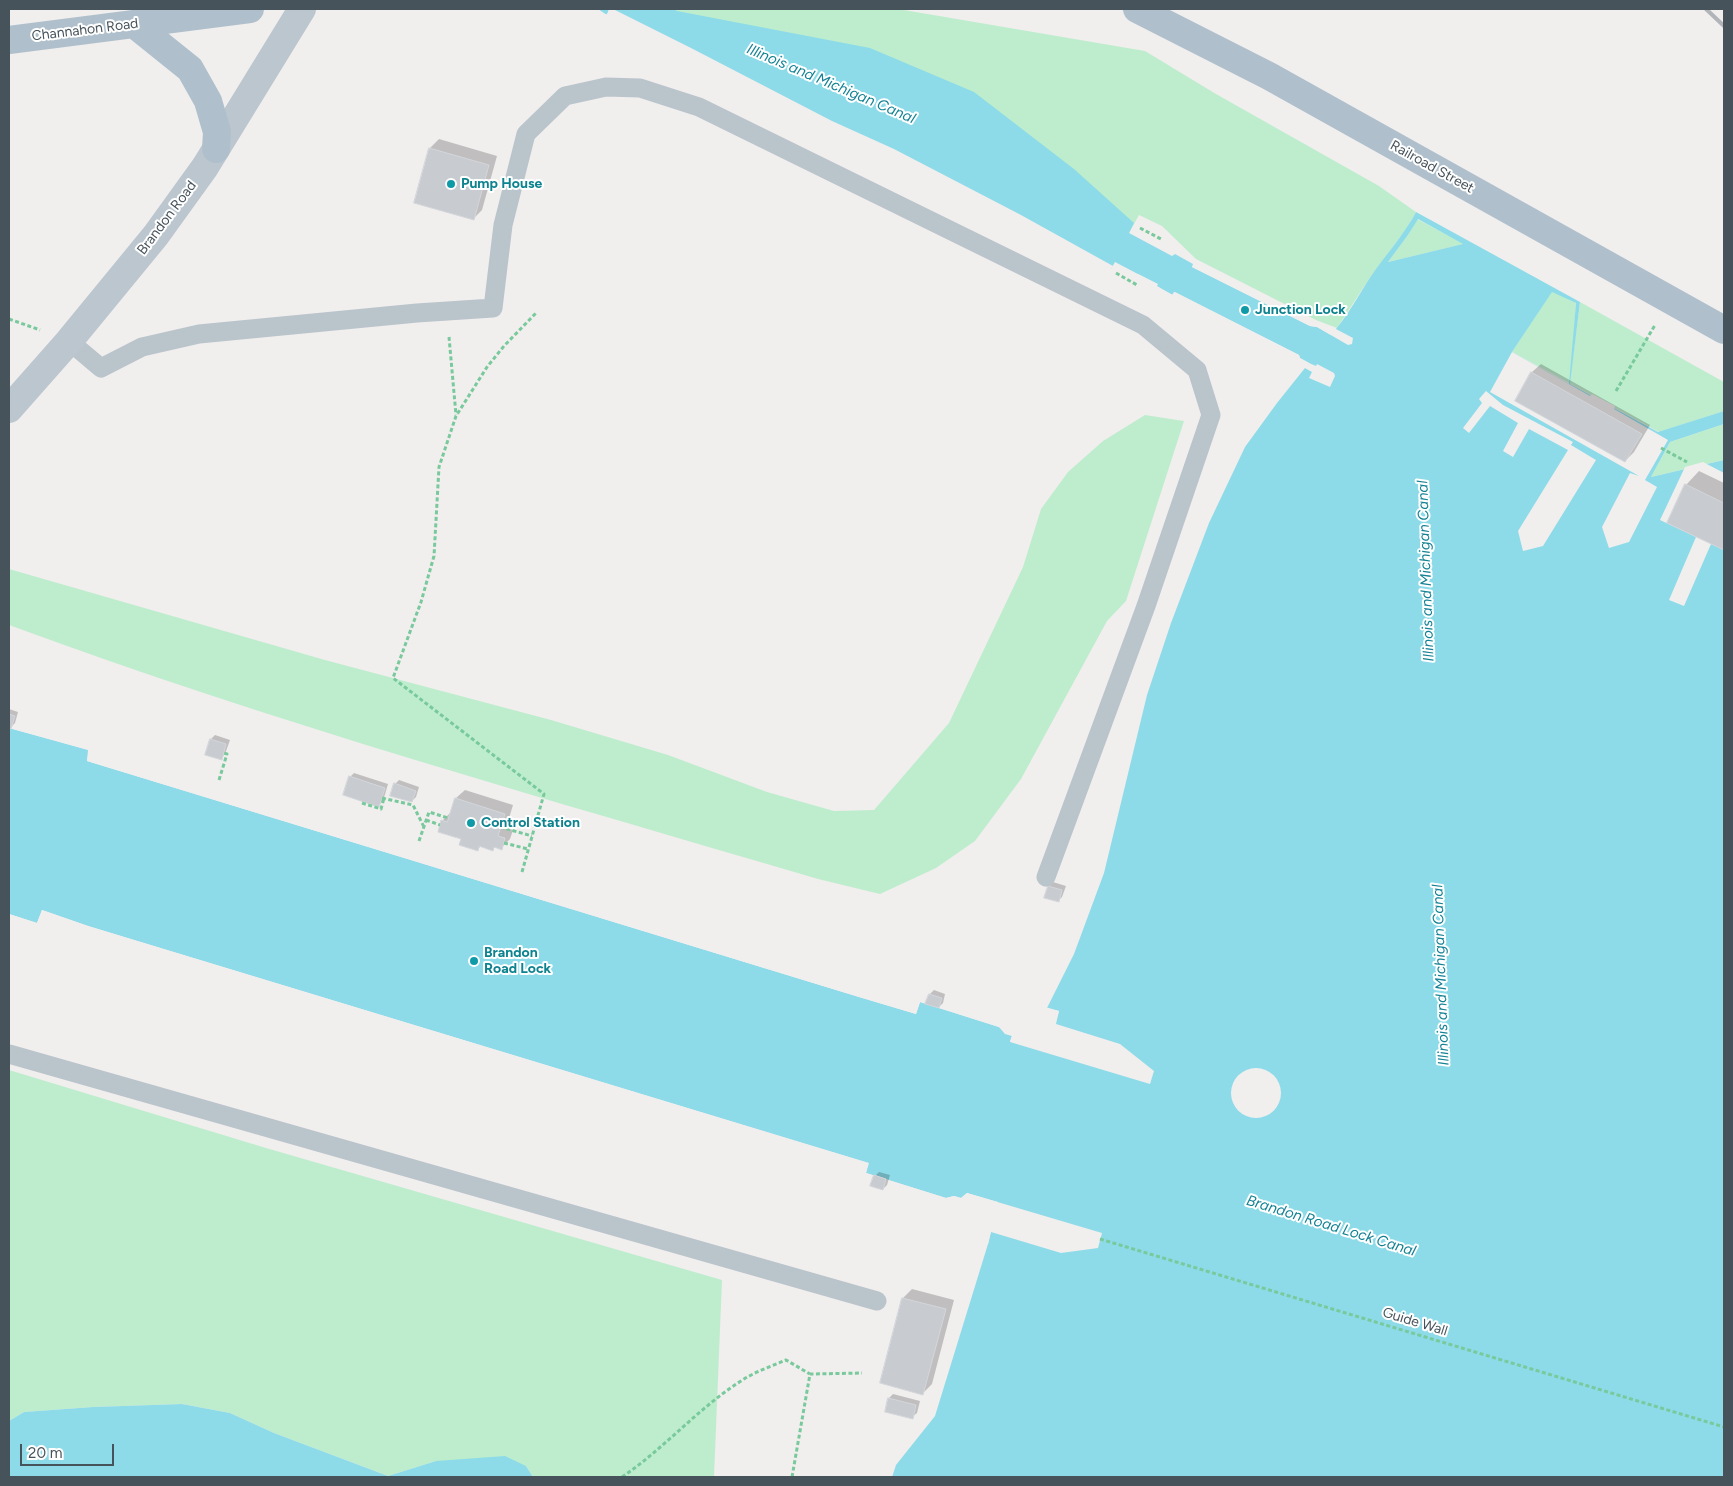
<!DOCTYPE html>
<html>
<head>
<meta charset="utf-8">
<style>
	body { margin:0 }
	#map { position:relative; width:1733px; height:1486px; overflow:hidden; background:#f1eeee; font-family:Figtree,sans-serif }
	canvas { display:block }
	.frame { position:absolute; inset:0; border:10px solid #47535b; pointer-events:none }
	.scale { position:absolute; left:20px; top:1444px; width:94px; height:22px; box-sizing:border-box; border:2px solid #47535b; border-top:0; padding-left:6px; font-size:15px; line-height:18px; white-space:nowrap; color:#47535b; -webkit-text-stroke:4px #fff; paint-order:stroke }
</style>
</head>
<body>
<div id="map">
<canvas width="1733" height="1486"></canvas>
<div class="frame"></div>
<div class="scale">20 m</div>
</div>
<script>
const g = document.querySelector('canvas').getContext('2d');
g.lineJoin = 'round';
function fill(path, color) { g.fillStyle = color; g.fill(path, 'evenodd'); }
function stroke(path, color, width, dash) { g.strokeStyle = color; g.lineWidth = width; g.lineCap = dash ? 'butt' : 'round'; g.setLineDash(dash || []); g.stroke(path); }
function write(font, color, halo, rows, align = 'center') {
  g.font = font + ' Figtree,sans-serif'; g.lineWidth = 4; g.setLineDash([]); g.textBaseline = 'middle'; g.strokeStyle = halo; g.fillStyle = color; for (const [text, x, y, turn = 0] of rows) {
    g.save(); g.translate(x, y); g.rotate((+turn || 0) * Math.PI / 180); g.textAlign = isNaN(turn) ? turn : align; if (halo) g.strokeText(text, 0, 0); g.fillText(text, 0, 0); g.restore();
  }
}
const green = new Path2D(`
	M609,9H898L1145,51L1216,94L1379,186L1416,212L1407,228L1371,276L1337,328L1316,320L1196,259L1162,226L1139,215L1129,233L984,201Z
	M1417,219L1464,244L1388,262L1408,235Z
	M1552,291L1576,303L1572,365L1580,302L1724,382V411L1659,432L1512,352Z
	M1145,415L1184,421L1126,601L1107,621L1021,779L975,841L936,868L880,894L818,879C547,799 274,723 9,625V569L325,660L551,720L668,755L767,792L834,811L874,810L949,723L1023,567L1041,509L1068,472L1103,441Z
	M1724,424V460L1651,477L1670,442Z
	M9,1070L266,1148L722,1280L714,1477H533L526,1466L436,1461L388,1476L274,1433L230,1413L182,1404L93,1407L24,1412L9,1421Z`);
const water = new Path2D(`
	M598,9H673L677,11L870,48L974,92L1074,169L1134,223L1129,233L1172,256L1175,254L1193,264L1192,267L1310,326L1317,327L1331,335C1347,317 1358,296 1371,276C1386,254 1404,235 1416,212L1580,302L1570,384L1658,432L1724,411V424L1670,442L1651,477L1724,460V1477H892L896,1465L935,1416L988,1244L998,1202L967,1193L961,1198L954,1196L946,1198L866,1173L868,1163L88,926L42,910L37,923L9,914V728L89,750L87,761L859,997L916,1014L920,1002L999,1027L1012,1036L1010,1041L1046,1052L1059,1011L1047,1008L1074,954L1104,873L1147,695L1171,623L1209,523L1245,447L1277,403L1309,363L1300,358L1299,355L1175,292L1173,295L1156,286L1157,284L1115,262L1111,269L984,201L616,21ZM1418,219L1463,244L1388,262L1408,235ZM1552,292L1576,303L1569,384L1512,352Z
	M182,1404L230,1413L274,1433L388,1476L436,1461L505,1456L526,1466L533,1477H9V1421L24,1412L93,1407Z`);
const pier = new Path2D(`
	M609,9H613L691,48L832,121L894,149L1021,215L1113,266L1109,272L983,203L615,23L602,15L607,14Z
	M1195,261V266L1311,324H1318L1331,332L1334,328L1353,338L1352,344L1348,345L1317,327L1310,326L1192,267Z
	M1138,274L1158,284L1157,286L1172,295L1174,292L1299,355L1300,358L1309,363L1316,366L1317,364L1334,373L1335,376L1330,387L1309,378L1312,372L1303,367L1305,364L1298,360L1297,357L1176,295L1172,297L1136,276Z
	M1512,352L1590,396L1592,394L1615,406L1614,409L1668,440L1645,480L1657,487L1629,542L1609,548L1602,527L1630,473L1639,476L1490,392Z
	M1486,391L1503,405L1573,442L1571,445L1596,460L1543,546L1523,551L1518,531L1568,450L1529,429L1513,457L1503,451L1518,423L1490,406L1469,433L1463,428L1482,403L1479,399Z
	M1703,462L1724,473V550L1711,544L1684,606L1669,600L1696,537L1660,520L1685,467Z
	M9,725L89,748L91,750L89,760L860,995L914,1011L918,1001L920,1000L1000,1024L1007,1032L1014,1035L1013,1040L1044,1049L1056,1013L1046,1010L1045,1007L1059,1011L1056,1024L1120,1044L1154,1071L1150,1084L1010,1042L1012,1036L1005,1034L999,1027L920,1002L916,1014L859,997L87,761L88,750L9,728Z
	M42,910L88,926L869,1163L866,1173L946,1198L954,1196L961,1198L967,1193L1102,1233L1098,1248L1061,1253L991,1232L988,1244H985L995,1203L968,1196L962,1201L954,1199L945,1200L865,1175L863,1173L866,1164L87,928L43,913L39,924L37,926L9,917V914L37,923Z
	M1231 1093a25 25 0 1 1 50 0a25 25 0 1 1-50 0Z`);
const shadow = new Path2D(`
	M439,139L497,156L482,210L473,219L415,202L430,148Z
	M1541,364L1650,425L1634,452L1625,461L1517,400L1532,372Z
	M1699,471L1724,483V549L1668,522L1686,485Z
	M9,709L18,712L15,723L11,727L9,726Z
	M215,735L230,740L225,754L221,758L207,754L211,739Z
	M354,773L388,784L383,801L379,805L350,777Z
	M399,780L419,787L416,797L412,801L395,784Z
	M465,790L513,805L506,828L513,830L510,839L501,848L496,846L493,849L481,846L478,849L462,838L439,831L443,820L452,811L456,798Z
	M1053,882L1066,886L1062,897L1058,901L1049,886Z
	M934,990L945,994L943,1003L939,1007L930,994Z
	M879,1172L890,1175L887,1185L883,1189L875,1176Z
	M912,1289L954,1300L932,1384L923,1393L881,1382L903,1298Z
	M893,1394L920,1401L917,1413L912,1417L889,1398Z`);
const building = new Path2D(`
	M429,148L489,165L474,220L414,203Z
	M1531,372L1642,434L1625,462L1515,401Z
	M1685,484L1724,503V550L1667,523Z
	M9,714L15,716L11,729L9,728Z
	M210,739L226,744L222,760L205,755Z
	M349,776L385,788L379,807L343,795Z
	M394,783L416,791L412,802L390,796Z
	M455,798L505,814L498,836L505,838L502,850L494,847L493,851L479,846L478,851L459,845L461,839L438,832L441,820L447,822Z
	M1048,886L1062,890L1059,902L1044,898Z
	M929,994L942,998L939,1008L925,1004Z
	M874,1175L886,1179L883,1190L870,1186Z
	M902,1298L946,1309L923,1395L880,1383Z
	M888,1398L916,1405L913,1419L885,1412Z`);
const path = new Path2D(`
	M1140,228L1161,239
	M1116,273L1137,285
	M9,319L40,330
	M449,337L456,415
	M1616,391L1655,325
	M1661,448L1687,462
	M219,780L227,754L224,753
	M382,798L413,805L424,827
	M362,803L381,809L384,798
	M426,820L440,825
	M500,827L532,836
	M419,841L429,812L448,818
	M504,843L528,849
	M522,872L544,794L393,678L421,602L434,556L439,467L456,416L487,367L504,346L537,312
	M1100,1239L1724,1427
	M622,1477C665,1448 699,1407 744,1379C757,1371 772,1366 786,1360L810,1374
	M792,1477L810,1374L862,1373`);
const lane = new Path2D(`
	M69,341L101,368L142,347L199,334L417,313L493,308L503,225L526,134L565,96L606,87L640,88L699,107L1143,325L1197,370L1211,415L1146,606L1046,877
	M9,1054L877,1301`);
const secondary = new Path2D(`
	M9,409L69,341L156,235L205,167L302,9`);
const primary = new Path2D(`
	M1137,9L1269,76L1724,330
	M134,24L190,69L208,101L217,132L216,149
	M9,40L250,9`);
const rail = new Path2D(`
	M1706,9L1724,26`);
const markers = [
	[451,184,5,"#0f9aa8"],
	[1245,310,5,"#0f9aa8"],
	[471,823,5,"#0f9aa8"],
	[474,961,5,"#0f9aa8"]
];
const streetNames = [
	["Channahon Road",85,30,-7],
	["Railroad Street",1432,167,29],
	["Brandon Road",167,218,-53],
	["Guide Wall",1415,1322,17]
];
const cultureNames = [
	["Pump House",461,184],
	["Junction Lock",1255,310],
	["Control Station",481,823],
	["Brandon",484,953],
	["Road Lock",484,969]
];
const waterNames = [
	["Illinois and Michigan Canal",831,84,23],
	["Illinois and Michigan Canal",1426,571,-92],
	["Illinois and Michigan Canal",1441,975,-92],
	["Brandon Road Lock Canal",1331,1226,17]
];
fill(green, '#beedcd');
fill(water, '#8ddbe8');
fill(pier, '#f1eeee');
fill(shadow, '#0003');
fill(building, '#c8ccd1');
stroke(building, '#d2d5d9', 1);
stroke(path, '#78c99b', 3, [4, 2.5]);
stroke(lane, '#bac4cb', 19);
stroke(secondary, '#bbc6cf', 28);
stroke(primary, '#afc0cc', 28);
stroke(rail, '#b1b4b8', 4);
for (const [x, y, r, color] of markers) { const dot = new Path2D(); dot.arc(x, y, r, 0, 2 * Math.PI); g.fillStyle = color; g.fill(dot); stroke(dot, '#fff', 2); }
write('14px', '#47535b', '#fff', streetNames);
write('bold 14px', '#0d838f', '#fff', cultureNames, 'left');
write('italic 15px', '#138294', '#fff', waterNames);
</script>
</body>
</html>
